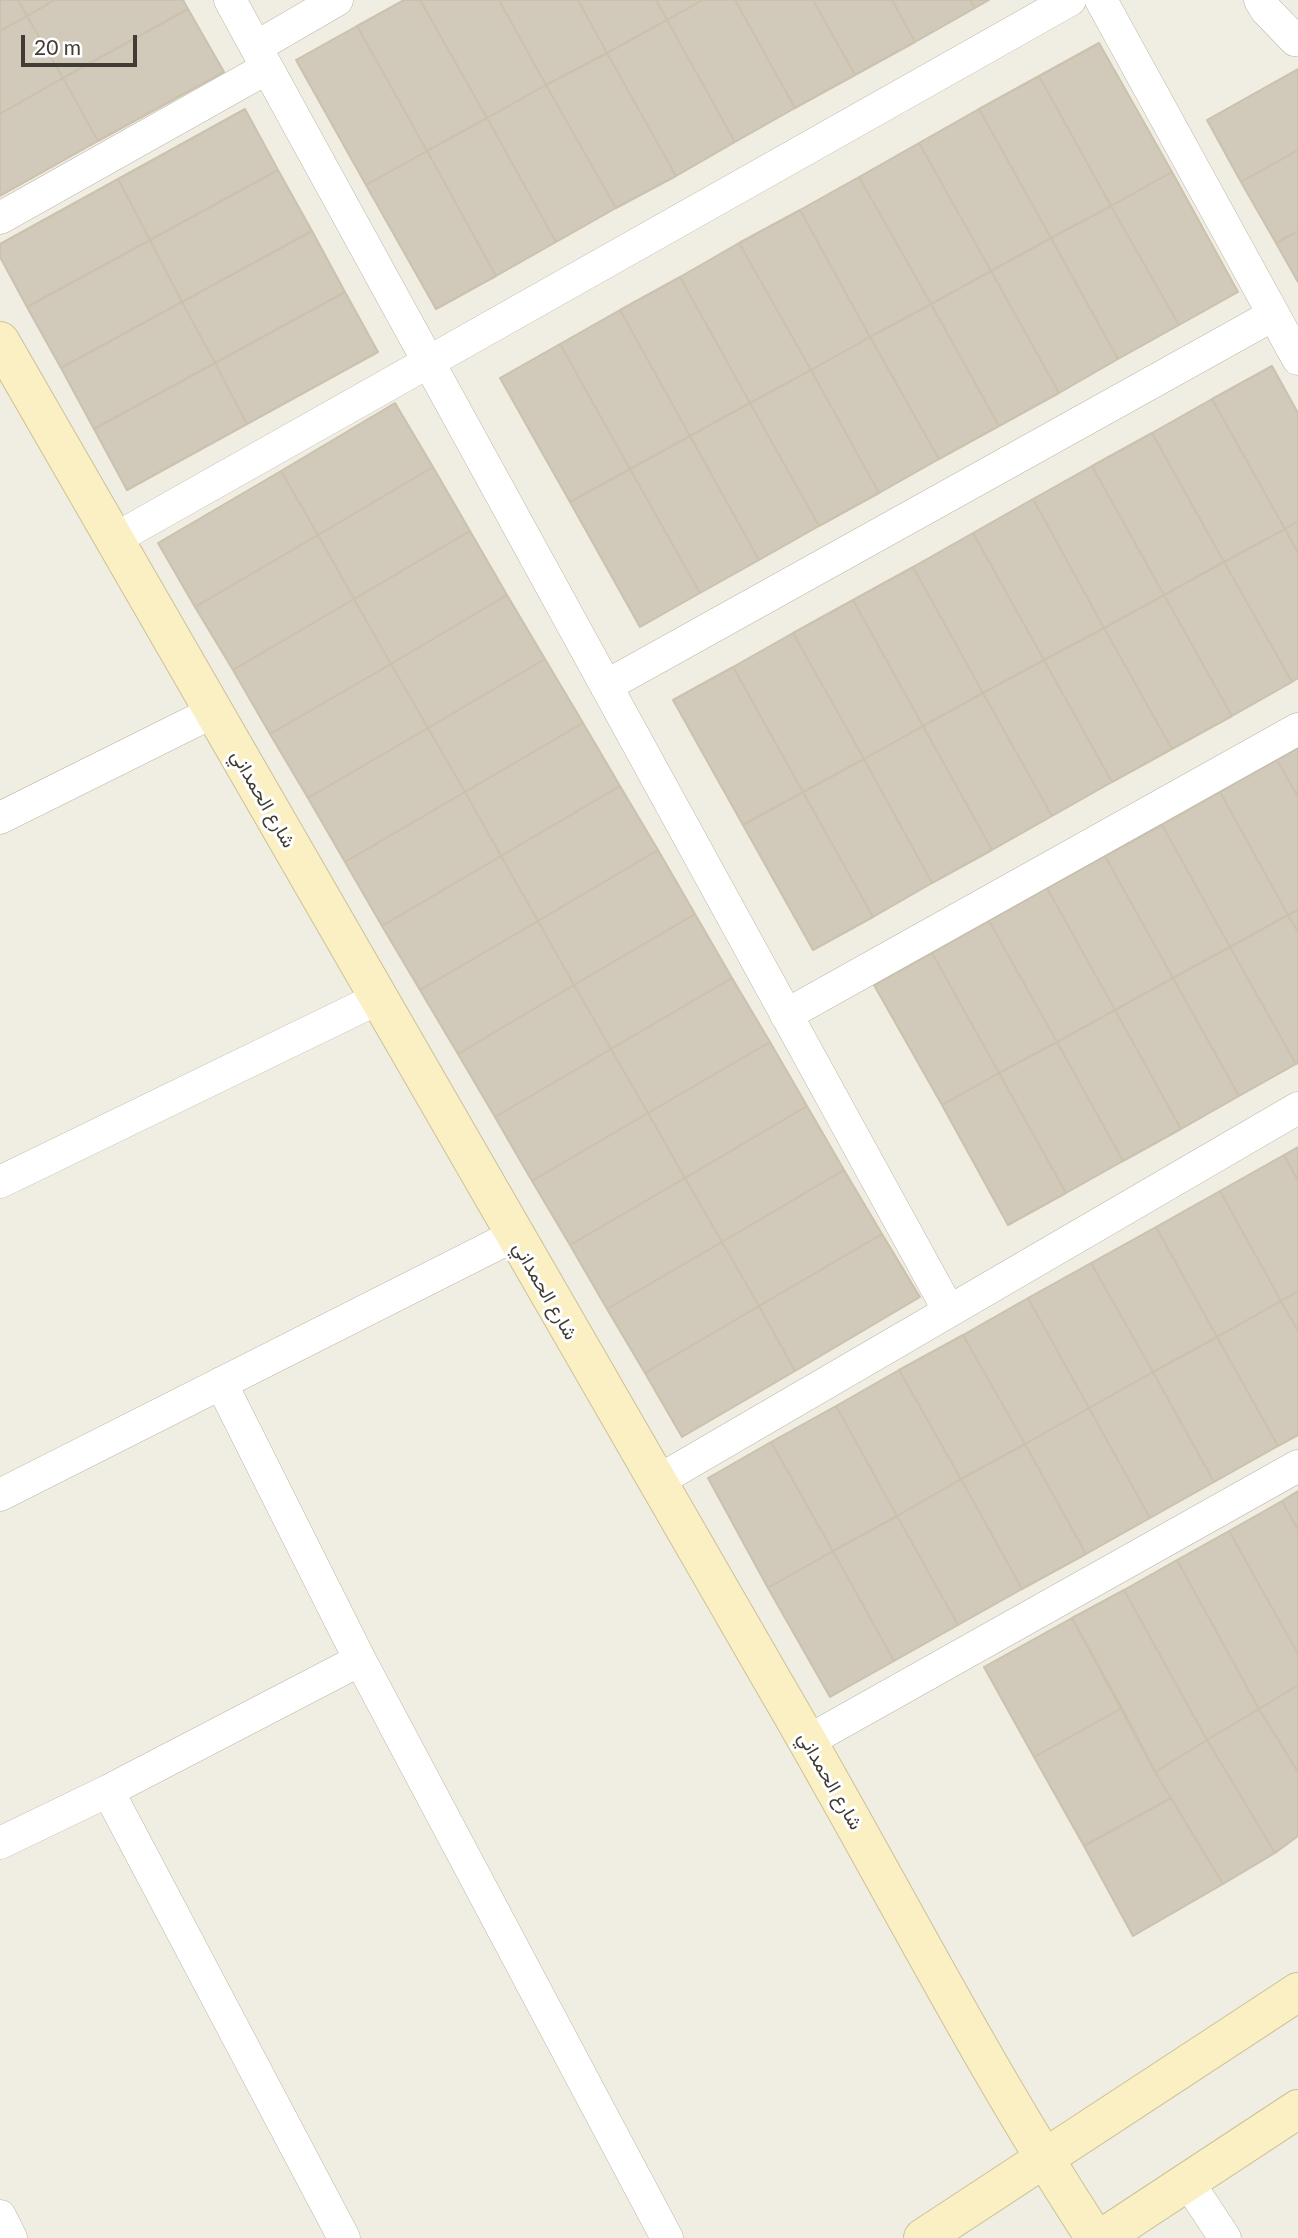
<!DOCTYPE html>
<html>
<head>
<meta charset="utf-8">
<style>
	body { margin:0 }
	#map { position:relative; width:1298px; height:2238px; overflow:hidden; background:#f0ede3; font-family:Lato,sans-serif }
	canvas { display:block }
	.scale { position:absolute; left:21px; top:35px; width:116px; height:32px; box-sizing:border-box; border:4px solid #413d34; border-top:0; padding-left:9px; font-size:21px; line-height:24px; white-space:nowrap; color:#413d34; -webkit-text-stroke:5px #fff; paint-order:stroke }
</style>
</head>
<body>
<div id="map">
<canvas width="1298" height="2238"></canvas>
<div class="scale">20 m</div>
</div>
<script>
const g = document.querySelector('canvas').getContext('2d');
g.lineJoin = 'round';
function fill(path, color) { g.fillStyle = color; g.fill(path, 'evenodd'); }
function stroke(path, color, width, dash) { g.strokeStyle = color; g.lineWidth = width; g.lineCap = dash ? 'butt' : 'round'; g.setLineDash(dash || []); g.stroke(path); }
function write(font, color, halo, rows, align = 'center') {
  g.font = font + ' Lato,Vazirmatn,sans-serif'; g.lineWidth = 6; g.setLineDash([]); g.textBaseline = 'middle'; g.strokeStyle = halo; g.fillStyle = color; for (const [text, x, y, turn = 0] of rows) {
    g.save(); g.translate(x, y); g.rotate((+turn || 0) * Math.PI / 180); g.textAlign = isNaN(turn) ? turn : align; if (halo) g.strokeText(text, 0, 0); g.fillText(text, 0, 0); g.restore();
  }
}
const building = new Path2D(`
	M0,0H18L27,16L0,31Z
	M18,0H55L27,16Z
	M55,0H183L188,9L63,78L27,16Z
	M404,0H420L487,118L427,151L357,26Z
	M420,0H499L546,85L487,118Z
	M499,0H578L607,53L546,85Z
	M578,0H656L667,20L607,53Z
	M656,0H703L667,20Z
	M703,0H735L795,108L735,142L667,20Z
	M735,0H813L855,75L795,108Z
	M813,0H892L915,42L855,75Z
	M892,0H970L975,8L915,42Z
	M970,0H989L975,8Z
	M188,9L224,72L98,141L63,78Z
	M27,16L63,78L0,114V31Z
	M667,20L735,142L676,176L607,53Z
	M357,26L427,151L366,185L296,60Z
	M1099,43L1172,172L1111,206L1039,76Z
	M607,53L676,176L616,208L546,85Z
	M1298,69V150L1241,182L1207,120Z
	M1039,76L1111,206L1051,238L979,109Z
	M63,78L98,141L0,196V114Z
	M546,85L616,208L556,242L487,118Z
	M245,109L278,170L150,240L118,179Z
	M979,109L1051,238L991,271L919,143Z
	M487,118L556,242L496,276L427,151Z
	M919,143L991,271L931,304L859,177Z
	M1298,150V231L1276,243L1241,182Z
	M427,151L496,276L436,309L366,185Z
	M278,170L312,231L182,302L150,240Z
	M1172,172L1238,292L1179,325L1111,206Z
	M859,177L931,304L870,337L800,210Z
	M118,179L150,240L27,307L0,257V244Z
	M1111,206L1179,325L1118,359L1051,238Z
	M800,210L870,337L811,370L739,243Z
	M312,231L345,292L215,363L182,302Z
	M1298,231V282L1276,243Z
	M1051,238L1118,359L1059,393L991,271Z
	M150,240L182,302L61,368L27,307Z
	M739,243L811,370L750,403L680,277Z
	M991,271L1059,393L999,426L931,304Z
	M680,277L750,403L690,436L620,310Z
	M345,292L378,352L247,424L215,363Z
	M182,302L215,363L94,429L61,368Z
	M931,304L999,426L939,459L870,337Z
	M620,310L690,436L630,469L560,344Z
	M870,337L939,459L879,493L811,370Z
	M560,344L630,469L570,502L500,378Z
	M215,363L247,424L127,490L94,429Z
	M1272,366L1298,413V521L1285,529L1212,399Z
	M811,370L879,493L819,526L750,403Z
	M1212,399L1285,529L1224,562L1152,433Z
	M395,403L433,467L318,535L281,471Z
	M750,403L819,526L759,560L690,436Z
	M1152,433L1224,562L1164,595L1092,466Z
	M690,436L759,560L700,593L630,469Z
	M1092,466L1164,595L1104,628L1033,499Z
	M433,467L470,531L354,599L318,535Z
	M630,469L700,593L640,627L570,502Z
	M281,471L318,535L195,607L158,543Z
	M1033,499L1104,628L1044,660L973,533Z
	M1298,521V553L1285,529Z
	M1285,529L1298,553V678L1292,682L1224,562Z
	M470,531L507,595L391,664L354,599Z
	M973,533L1044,660L983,693L913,567Z
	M318,535L354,599L233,670L195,607Z
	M1224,562L1292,682L1232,716L1164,595Z
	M913,567L983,693L923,726L853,600Z
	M507,595L545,659L428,728L391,664Z
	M1164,595L1232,716L1172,749L1104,628Z
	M354,599L391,664L270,734L233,670Z
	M853,600L923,726L864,759L793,633Z
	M1104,628L1172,749L1112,782L1044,660Z
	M793,633L864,759L803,792L733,667Z
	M545,659L583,723L465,792L428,728Z
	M1044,660L1112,782L1052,816L983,693Z
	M391,664L428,728L308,798L270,734Z
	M733,667L803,792L743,825L673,700Z
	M983,693L1052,816L992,850L923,726Z
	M583,723L620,786L501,856L465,792Z
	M923,726L992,850L932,883L864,759Z
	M428,728L465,792L345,862L308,798Z
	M1298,748V797L1277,760Z
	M864,759L932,883L873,917L803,792Z
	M1277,760L1298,797V910L1288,915L1220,792Z
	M620,786L658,850L538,921L501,856Z
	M465,792L501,856L382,926L345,862Z
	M803,792L873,917L813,950L743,825Z
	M1220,792L1288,915L1230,947L1162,825Z
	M1162,825L1230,947L1173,978L1105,856Z
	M658,850L695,914L574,985L538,921Z
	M501,856L538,921L420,990L382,926Z
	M1105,856L1173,978L1115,1010L1047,888Z
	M1047,888L1115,1010L1057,1042L989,921Z
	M1298,910V932L1288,915Z
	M695,914L732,978L611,1049L574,985Z
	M1288,915L1298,932V1063L1296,1064L1230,947Z
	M538,921L574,985L458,1054L420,990Z
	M989,921L1057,1042L999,1073L932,953Z
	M1230,947L1296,1064L1239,1096L1173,978Z
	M932,953L999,1073L942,1105L874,985Z
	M732,978L770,1042L648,1113L611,1049Z
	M1173,978L1239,1096L1181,1129L1115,1010Z
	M574,985L611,1049L495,1117L458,1054Z
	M1115,1010L1181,1129L1123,1161L1057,1042Z
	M770,1042L807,1106L685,1178L648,1113Z
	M1057,1042L1123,1161L1066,1193L999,1073Z
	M611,1049L648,1113L532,1181L495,1117Z
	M999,1073L1066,1193L1008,1225L942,1105Z
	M807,1106L844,1170L722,1242L685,1178Z
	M648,1113L685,1178L570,1245L532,1181Z
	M1298,1147V1181L1284,1155Z
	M1284,1155L1298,1181V1291L1281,1301L1220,1191Z
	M844,1170L882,1234L759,1306L722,1242Z
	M685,1178L722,1242L607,1309L570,1245Z
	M1220,1191L1281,1301L1217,1337L1156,1227Z
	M1156,1227L1217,1337L1153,1372L1091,1263Z
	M882,1234L920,1297L795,1371L759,1306Z
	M722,1242L759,1306L645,1373L607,1309Z
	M1091,1263L1153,1372L1089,1408L1028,1298Z
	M1298,1291V1331L1281,1301Z
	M1028,1298L1089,1408L1025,1444L963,1335Z
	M1281,1301L1298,1331V1435L1278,1446L1217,1337Z
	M759,1306L795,1371L682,1437L645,1373Z
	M963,1335L1025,1444L961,1479L899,1370Z
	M1217,1337L1278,1446L1214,1482L1153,1372Z
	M899,1370L961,1479L897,1516L836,1406Z
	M1153,1372L1214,1482L1150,1518L1089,1408Z
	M836,1406L897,1516L833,1551L771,1442Z
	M1089,1408L1150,1518L1086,1554L1025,1444Z
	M771,1442L833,1551L768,1588L708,1478Z
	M1025,1444L1086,1554L1022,1589L961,1479Z
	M961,1479L1022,1589L958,1625L897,1516Z
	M1298,1491V1530L1282,1501Z
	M1282,1501L1298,1530V1654L1229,1531Z
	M897,1516L958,1625L894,1661L833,1551Z
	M1229,1531L1298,1654V1685L1259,1709L1177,1560Z
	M833,1551L894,1661L830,1697L768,1588Z
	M1177,1560L1259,1709L1207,1740L1124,1590Z
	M1124,1590L1207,1740L1155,1772L1072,1618Z
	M1072,1618L1122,1708L1034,1757L984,1667Z
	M1298,1685V1772L1259,1709Z
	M1122,1708L1155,1772L1171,1798L1084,1846L1034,1757Z
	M1259,1709L1298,1772V1836L1275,1853L1207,1740Z
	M1207,1740L1275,1853L1223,1884L1155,1772Z
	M1171,1798L1223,1884L1133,1936L1084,1846Z`);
const street = new Path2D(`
	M230,0L949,1311
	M1101,0L1298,359
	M1260,0L1266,10L1295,40L1298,39
	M256,47L337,0
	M0,218L267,68
	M113,540L1070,0
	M606,686L1273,315
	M0,818L213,712
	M786,1015L1298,729
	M0,1182L377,999
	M221,1383L360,1660L667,2238
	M656,1482L1298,1108
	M0,1495L513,1236
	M808,1741L1298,1466
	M108,1791L344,2238
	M0,1843L108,1791L360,1660
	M1188,2182L1225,2238
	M0,2216L11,2238`);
const secondary = new Path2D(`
	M0,341C256,791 514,1239 775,1685C883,1869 978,2060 1095,2238
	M923,2238L1298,1992
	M1102,2238L1298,2109`);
const streetNames = [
	["شارع الحمداني",263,799,60],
	["شارع الحمداني",545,1291,60],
	["شارع الحمداني",830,1781,60]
];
fill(building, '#d1c9b9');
stroke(building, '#cbc1ad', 2);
stroke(street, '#bdb7a9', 33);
stroke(secondary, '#cdc196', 40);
stroke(street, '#fff', 32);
stroke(secondary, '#faf0c3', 38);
write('19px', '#413d34', '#fff', streetNames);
</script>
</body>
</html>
